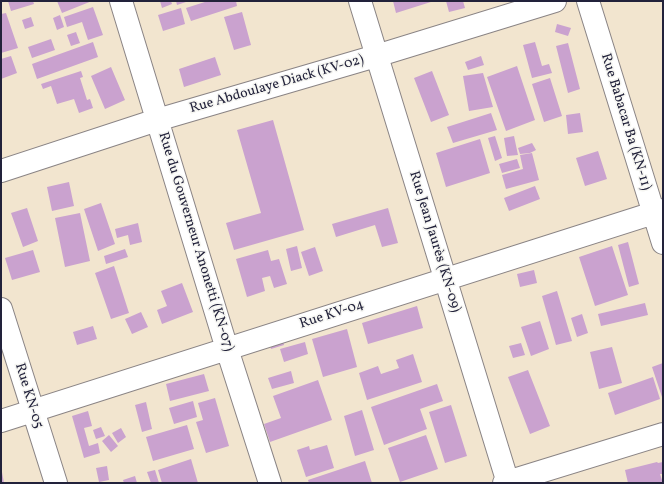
<!DOCTYPE html>
<html>
<head>
<meta charset="utf-8">
<style>
	body { margin:0 }
	#map { position:relative; width:664px; height:484px; overflow:hidden; background:#f2e5cf; font-family:Vollkorn,serif }
	canvas { display:block }
	.frame { position:absolute; inset:0; border:2px solid #22223b; pointer-events:none }
</style>
</head>
<body>
<div id="map">
<canvas width="664" height="484"></canvas>
<div class="frame"></div>
</div>
<script>
const g = document.querySelector('canvas').getContext('2d');
g.lineJoin = 'round';
function fill(path, color) { g.fillStyle = color; g.fill(path, 'evenodd'); }
function stroke(path, color, width, dash) { g.strokeStyle = color; g.lineWidth = width; g.lineCap = dash ? 'butt' : 'round'; g.setLineDash(dash || []); g.stroke(path); }
function write(font, color, halo, rows, align = 'center') {
  g.font = font + ' Vollkorn,serif'; g.lineWidth = 3; g.setLineDash([]); g.textBaseline = 'middle'; g.strokeStyle = halo; g.fillStyle = color; for (const [text, x, y, turn = 0] of rows) {
    g.save(); g.translate(x, y); g.rotate((+turn || 0) * Math.PI / 180); g.textAlign = isNaN(turn) ? turn : align; if (halo) g.strokeText(text, 0, 0); g.fillText(text, 0, 0); g.restore();
  }
}
const building = new Path2D(`
	M8,1H33L34,4L11,11Z
	M57,1H92L62,13Z
	M160,1H171L172,4L162,8Z
	M176,1H189L177,5Z
	M208,1H236L237,6L191,21L186,8Z
	M393,1H434L396,13Z
	M446,1H463L465,8L449,12Z
	M93,7L103,35L88,40L82,22L67,27L64,17Z
	M181,8L185,24L163,31L158,15Z
	M242,12L251,45L234,50L224,17Z
	M6,13L18,48L1,53V14Z
	M60,15L64,27L57,30L53,18Z
	M31,17L34,26L25,29L22,20Z
	M557,24L571,28L568,36L555,32Z
	M76,32L80,43L71,46L67,35Z
	M51,39L55,50L32,58L28,47Z
	M93,42L98,57L37,79L32,64Z
	M535,42L542,66L549,64L552,73L532,78L523,45Z
	M568,43L580,89L568,93L556,46Z
	M11,56L17,73L1,79V59Z
	M481,56L484,65L468,70L465,62Z
	M215,57L221,75L184,87L179,69Z
	M517,66L535,120L506,131L487,77Z
	M111,67L125,100L105,109L91,76Z
	M81,71L83,77L80,78L87,100L90,99L93,108L79,113L74,99L57,104L51,86L43,89L41,84Z
	M432,71L449,115L431,122L414,78Z
	M483,73L493,107L469,111L463,76Z
	M550,78L562,116L544,122L532,84Z
	M491,113L497,130L453,143L447,127Z
	M580,113L583,132L568,134L566,115Z
	M273,120L304,230L234,250L226,223L261,213L237,130Z
	M495,136L502,158L495,161L488,138Z
	M514,136L518,155L507,156L504,138Z
	M480,139L490,173L446,187L436,153Z
	M532,143L536,150L530,153L520,154L518,148Z
	M598,151L607,179L585,186L576,158Z
	M532,153L539,180L506,189L502,175L523,169L520,155Z
	M517,159L520,168L502,173L499,164Z
	M69,182L74,206L52,211L47,187Z
	M535,186L540,199L509,211L504,198Z
	M101,203L115,244L98,251L84,209Z
	M27,208L38,241L23,247L11,213Z
	M388,208L398,243L382,247L375,225L336,237L332,224Z
	M80,213L90,261L65,267L55,218Z
	M138,223L142,242L130,245L128,235L117,238L115,229Z
	M628,242L639,284L629,287L618,245Z
	M297,246L302,268L291,271L286,249Z
	M612,246L628,295L595,306L579,257Z
	M315,247L323,271L309,276L301,252Z
	M125,249L128,257L106,264L104,256Z
	M33,250L40,272L12,280L5,258Z
	M268,250L271,261L279,259L287,284L274,288L270,276L262,278L265,291L247,297L236,259Z
	M114,266L129,313L111,319L95,273Z
	M534,270L537,283L520,287L517,274Z
	M182,283L193,312L162,324L157,310L167,306L161,291Z
	M557,291L572,341L556,345L542,296Z
	M645,303L648,315L601,326L598,314Z
	M417,306L423,328L368,344L362,323Z
	M141,312L148,327L132,334L125,319Z
	M582,314L588,333L577,337L571,318Z
	M540,321L549,349L531,356L521,327Z
	M93,326L97,339L77,345L73,332Z
	M347,329L357,367L323,377L312,339Z
	M282,337L284,345L271,349L269,341Z
	M305,342L308,354L284,362L280,349Z
	M521,343L525,355L513,358L509,346Z
	M612,347L622,383L599,389L590,352Z
	M413,354L422,382L367,400L359,373L378,366L381,374L399,368L396,360Z
	M663,363V397H662L652,367Z
	M528,370L550,426L530,434L508,377Z
	M291,371L294,383L272,389L268,378Z
	M204,374L209,391L170,401L166,384Z
	M653,377L660,399L615,415L608,393Z
	M318,380L332,420L270,442L264,424L281,418L273,396Z
	M437,384L443,401L420,409L427,429L384,445L371,407Z
	M215,398L229,446L206,453L196,422L203,420L198,403Z
	M193,401L197,417L174,424L169,408Z
	M146,402L152,429L142,432L135,405Z
	M451,405L467,456L445,463L429,412Z
	M362,410L374,450L355,456L344,416Z
	M88,411L92,426L84,428L89,446L98,443L100,453L84,458L72,416Z
	M187,425L194,449L153,461L146,437Z
	M101,427L105,436L96,439L93,430Z
	M121,428L126,437L118,443L112,433Z
	M109,435L118,446L111,452L102,441Z
	M426,435L438,469L400,482L388,448Z
	M327,445L334,468L306,477L297,450L309,446L310,450Z
	M191,459L198,483H162L158,470Z
	M365,461L372,483H309L308,480Z
	M657,462L658,463L663,462V474H660L663,483H628L625,470Z
	M107,466L109,480L99,482L96,468Z
	M155,470L159,483H151L147,472Z
	M1,472H2L4,483H1Z
	M135,476L137,483H124L123,480Z`);
const minor = new Path2D(`
	M121,1L227,349L270,483
	M360,1L508,483
	M588,1L663,243
	M1,171L157,120L376,56L555,1
	M1,309L56,483
	M1,421L663,210
	M504,483L663,434`);
const streetNames = [
	["Rue Abdoulaye Diack (KV-02)",277,85,-16],
	["Rue Babacar Ba (KN-11)",625,122,73],
	["Rue du Gouverneur Anonetti (KN-07)",195,242,73],
	["Rue Jean Jaurès (KN-09)",434,242,73],
	["Rue KV-04",332,315,-18],
	["Rue KN-05",28,396,73]
];
fill(building, '#caa2cf');
stroke(minor, '#8a8485', 24);
stroke(minor, '#fff', 22);
write('14px', '#22223b', '#f6f6f2', streetNames);
</script>
</body>
</html>
